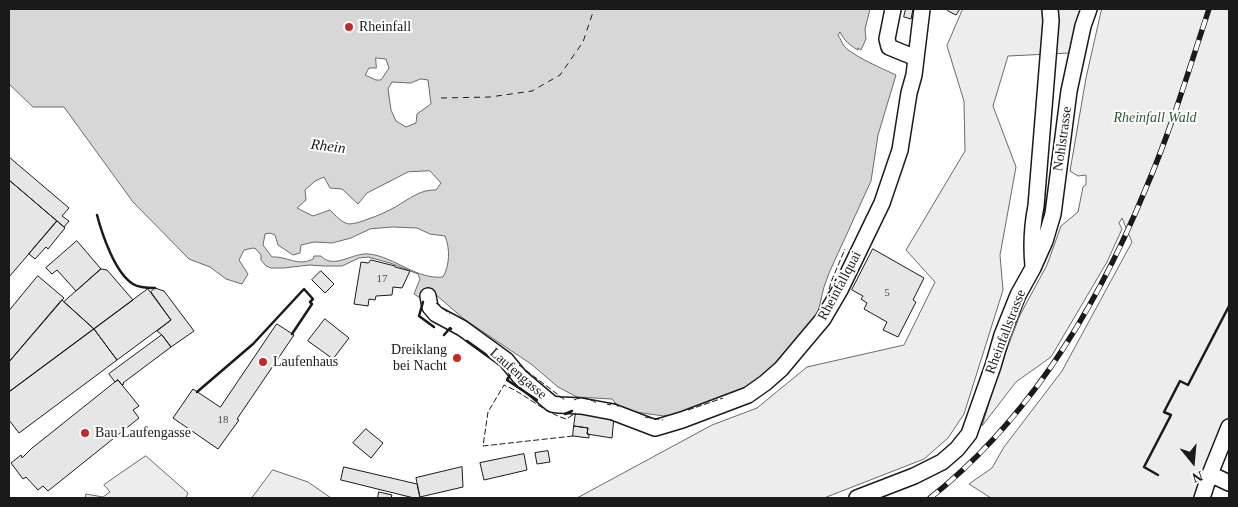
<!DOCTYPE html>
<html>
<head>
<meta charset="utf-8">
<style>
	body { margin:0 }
	#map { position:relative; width:1238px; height:507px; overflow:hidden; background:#fff; font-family:Georgia,serif }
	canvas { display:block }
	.frame { position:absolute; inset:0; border:10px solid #1a1a1a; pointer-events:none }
	.north { position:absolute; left:1168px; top:437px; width:50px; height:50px; -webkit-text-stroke:4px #fff; paint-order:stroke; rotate:163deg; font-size:14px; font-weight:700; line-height:20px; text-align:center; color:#1a1a1a }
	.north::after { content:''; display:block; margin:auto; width:18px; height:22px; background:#1a1a1a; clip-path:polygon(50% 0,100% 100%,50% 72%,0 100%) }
</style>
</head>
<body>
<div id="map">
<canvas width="1238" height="507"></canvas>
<div class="frame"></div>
<div class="north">N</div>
</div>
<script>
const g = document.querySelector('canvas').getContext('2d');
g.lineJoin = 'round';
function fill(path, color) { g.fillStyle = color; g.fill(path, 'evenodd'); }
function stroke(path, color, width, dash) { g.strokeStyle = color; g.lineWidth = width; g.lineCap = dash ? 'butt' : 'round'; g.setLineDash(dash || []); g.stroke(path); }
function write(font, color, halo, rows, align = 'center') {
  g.font = font + ' Georgia,serif'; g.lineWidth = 4; g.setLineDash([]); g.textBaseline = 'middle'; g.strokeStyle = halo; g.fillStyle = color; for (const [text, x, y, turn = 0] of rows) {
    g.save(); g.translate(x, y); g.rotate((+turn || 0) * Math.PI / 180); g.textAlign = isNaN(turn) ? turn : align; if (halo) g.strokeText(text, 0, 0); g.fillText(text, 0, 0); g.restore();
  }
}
const built = new Path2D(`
	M963,9H1082L1070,53L1008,56L993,106L1016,167L1000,255L1003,290L964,414L948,438L924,459L824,498H577L712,425L757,408L807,367L904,345L935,282L906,250L965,151L964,101L947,46Z
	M1102,9H1229V416L1212,455L1196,498H991L969,484L992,468L1004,447L1062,371L1132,242L1122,218L1119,223L1122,229L1107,262L1051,357L1016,382L982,426L1000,367L1020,315L1047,265L1061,226L1078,212L1083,187L1086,185V175L1078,176L1070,171L1086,78Z
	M146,456L188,493L186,498H85L86,494L103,497L110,492L104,485Z
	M273,470L308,482L331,498H252Z`);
const water = new Path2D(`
	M9,9H870L865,29L866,39L861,50L858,48V50C849,45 844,40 840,32L838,35C840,38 842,43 844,46C853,56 883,69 896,75L878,135L871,181L829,273L824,287L817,316L769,374L743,393L715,400L670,416L665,415L664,416L621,410L612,399L577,397L558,387L531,364L464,319L435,294L431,292L422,299L414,294L420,279L418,274L390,263L368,257L359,258L342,266H325L309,265L284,268H271L266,266L261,260V255L256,249L253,248L244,250L239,260L248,274L242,284L226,279L210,267L189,259L133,202L64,107H33L9,84ZM376,58L386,59L389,68L381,80H376L365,75L369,68H376ZM421,79L428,80L431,104L417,114L416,123L406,127L396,121L391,110L388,89L392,82L410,83ZM430,171L441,183L436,190C421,189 409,199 397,206C388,211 378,216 368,219C363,221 355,224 349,224C342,223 335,215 330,210L313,216L297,208L306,200L305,190L315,181L324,177L330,188L342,189L358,204L367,193L408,172ZM393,227L417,228L430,234L445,236C450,248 450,265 443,277C417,280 395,257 369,254C353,252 334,270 321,256H314L313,259C298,267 287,256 272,257L263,245L265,234L270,233L275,235L278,245L293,255L300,253L301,245L314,242L332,243L351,238L370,229Z`);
const ferry = new Path2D(`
	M441,98L490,97L532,91L560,75L583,42L594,9`);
const building = new Path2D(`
	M906,9H913L911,19L904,17Z
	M949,9H960L956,15L948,11Z
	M9,157L69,208L62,216L69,221L64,227L9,180Z
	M9,180L57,221L9,277Z
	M57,221L65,228L48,249L46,247L35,259L29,254Z
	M77,241L101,269L76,291L57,270L52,274L46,268Z
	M873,249L924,278L913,300L916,302L898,337L883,330L887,322L864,309L867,303L861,299L863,296L852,290Z
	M371,260L395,266V267L410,271L402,288L393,287L392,295L376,296L375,300L369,299L368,306L354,304L361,262L368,263Z
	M101,269L107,270L133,300L94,329L64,302Z
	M321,271L334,284L325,293L312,280Z
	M38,276L64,298L9,362V311Z
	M155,288L164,291L194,331L171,347L162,335L157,331L171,320L151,292Z
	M148,289L171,320L117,360L94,329Z
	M62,300L94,329L9,392V362Z
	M325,319L349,338L333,359L308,341Z
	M277,324L294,335L237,419L239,420L218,449L173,418L193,389L220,407Z
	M94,329L117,360L19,433L9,420V392Z
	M162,335L171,347L123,383L124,384L122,385L118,380L115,382L109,374Z
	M118,380L139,406L133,410L139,418L48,491L43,486L38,490L26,477L23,479L11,463L21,455L22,458L31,449Z
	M576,412L614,417L612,438L587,434L588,428L574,426Z
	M574,426L588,428L587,434H589V438L573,436Z
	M366,429L383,443L371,458L353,443Z
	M548,451L550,462L537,464L535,453Z
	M524,454L527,470L484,480L480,463Z
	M344,467L417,484L420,498H414L341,480Z
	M462,467L463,487L420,497L416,478Z
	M379,492L392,495L391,498H378Z`);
const minor = new Path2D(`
	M893,9L887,39L889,47L916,58
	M1033,266C1031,245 1032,226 1036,206L1051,21L1050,9
	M428,296L430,307L436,314L462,328L506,360L520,377L552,404L559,405L581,406L613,412L655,428L682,420L748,395L765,383L781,369L823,319L840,290L882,203L900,150L909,93L914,75L922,9
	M1210,474L1229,483
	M857,498L914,476L942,462L957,449L969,434L993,366L1002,335L1018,295L1033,268L1045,241L1053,214L1069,91L1083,26L1089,9
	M1202,498L1210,474L1229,427`);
const rail = new Path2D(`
	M930,498C1030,419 1098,305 1146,188C1171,130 1189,69 1209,9`);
const fence = new Path2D(`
	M829,296L830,295L828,294L831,282L845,249
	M436,303L450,314
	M519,365L565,400
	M574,400C581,396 590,399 597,403
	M607,404L610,405L611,403H615L620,409
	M688,410L723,398
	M645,417L663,420
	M573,436L483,446L488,412L504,385C526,394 543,412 566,419L576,413`);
const wall = new Path2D(`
	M97,215C102,234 115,273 133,284C139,288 148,288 155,288
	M423,302L419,316L434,327
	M444,335L450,328L451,329
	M467,341L488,356L492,355
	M509,372L510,375L507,380L537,400
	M197,392L253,344L304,289L313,299L310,302L312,304L292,334
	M565,414L572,411
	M1158,475L1144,467L1171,415L1164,412L1180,381L1188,385L1229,306`);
const markers = [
	[349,27,5,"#c62828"],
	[457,358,5,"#c62828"],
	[263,362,5,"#c62828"],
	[85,433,5,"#c62828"]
];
const numberNames = [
	["17",382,279],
	["5",887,293],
	["18",223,420]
];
const poiNames = [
	["Rheinfall",359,27],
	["Dreiklang",447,350,"right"],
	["bei Nacht",447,366,"right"],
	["Laufenhaus",273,362],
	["Bau Laufengasse",95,433]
];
const parkNames = [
	["Rheinfall Wald",1155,118]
];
const streetNames = [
	["Nohlstrasse",1063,139,-82],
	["Rheinfallquai",840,286,-62],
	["Rheinfallstrasse",1006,332,-69],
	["Laufengasse",518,374,41]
];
const waterNames = [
	["Rhein",328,147,7]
];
fill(built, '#ededed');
stroke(built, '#6a6a6a', 1);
fill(water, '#d7d7d7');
stroke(water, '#6a6a6a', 1);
stroke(ferry, '#1a1a1a', 1, [6, 5]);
fill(building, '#e6e6e6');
stroke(building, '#1a1a1a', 1);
stroke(minor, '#1a1a1a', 18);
stroke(minor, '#fff', 15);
stroke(rail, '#1a1a1a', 5.5);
stroke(rail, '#fff', 4, [11]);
stroke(fence, '#1a1a1a', 1, [6, 2.5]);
stroke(wall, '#1a1a1a', 2.5);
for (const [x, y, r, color] of markers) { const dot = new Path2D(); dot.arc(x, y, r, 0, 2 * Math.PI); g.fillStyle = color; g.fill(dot); stroke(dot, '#fff', 2); }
write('11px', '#4d4d4d', null, numberNames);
write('14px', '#1a1a1a', '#fff', poiNames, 'left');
write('italic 14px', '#2b5a34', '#fff', parkNames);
write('14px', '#1a1a1a', '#fff', streetNames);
write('italic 15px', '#1a1a1a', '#fff', waterNames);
</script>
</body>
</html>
